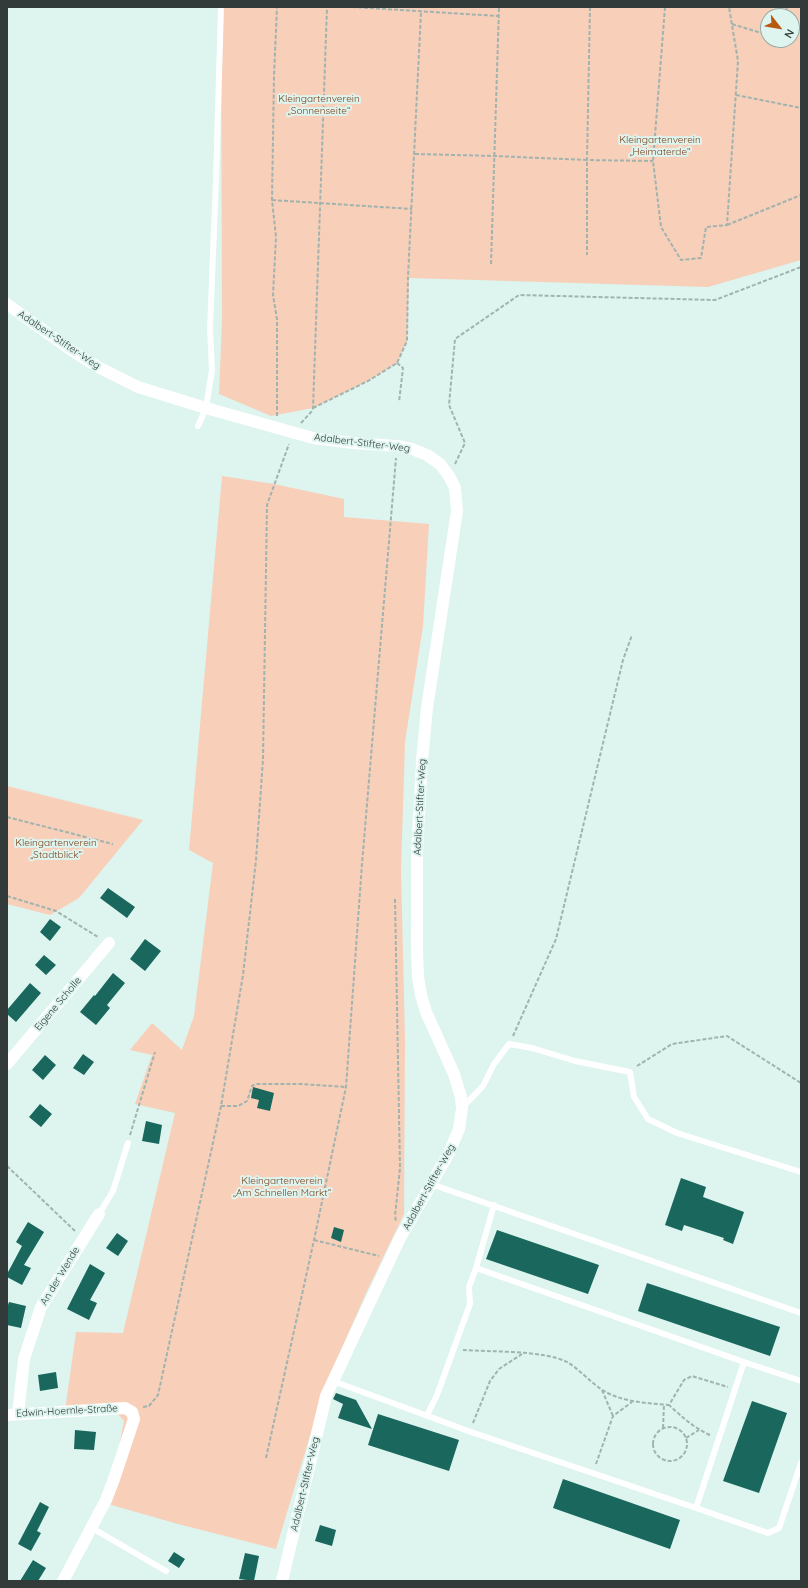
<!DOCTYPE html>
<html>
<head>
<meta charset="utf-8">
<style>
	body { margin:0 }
	#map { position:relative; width:808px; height:1588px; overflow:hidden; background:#ddf4ef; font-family:Quicksand,sans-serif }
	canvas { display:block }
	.frame { position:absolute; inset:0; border:8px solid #323b39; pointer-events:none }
	.north { position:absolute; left:760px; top:8px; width:40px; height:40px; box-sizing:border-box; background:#ddf4ef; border:1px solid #99aaa6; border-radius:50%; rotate:121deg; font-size:11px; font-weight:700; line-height:16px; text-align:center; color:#323b39 }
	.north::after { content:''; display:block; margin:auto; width:14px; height:18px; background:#b85912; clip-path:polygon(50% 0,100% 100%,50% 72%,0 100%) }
</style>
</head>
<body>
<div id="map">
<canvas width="808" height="1588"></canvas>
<div class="frame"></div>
<div class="north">N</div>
</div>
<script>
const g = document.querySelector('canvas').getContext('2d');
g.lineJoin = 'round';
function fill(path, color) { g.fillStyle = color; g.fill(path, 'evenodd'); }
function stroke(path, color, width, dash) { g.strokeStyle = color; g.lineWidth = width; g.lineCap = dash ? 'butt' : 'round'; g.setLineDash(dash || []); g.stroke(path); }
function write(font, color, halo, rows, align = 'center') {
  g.font = font + ' Quicksand,sans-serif'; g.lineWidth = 4; g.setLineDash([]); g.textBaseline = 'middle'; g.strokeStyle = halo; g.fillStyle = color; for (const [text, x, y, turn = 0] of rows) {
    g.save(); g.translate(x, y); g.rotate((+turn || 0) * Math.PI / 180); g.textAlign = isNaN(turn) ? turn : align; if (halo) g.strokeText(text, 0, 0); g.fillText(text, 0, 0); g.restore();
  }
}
const green = new Path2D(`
	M221,7H801V260L708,287L409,278L407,341L397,363L368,381L313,408L271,416L219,394L222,320ZM768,16H792V40H768Z
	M222,476L274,484L344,499V517L429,524L423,626L405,742L401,870L405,1041L404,1214L367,1291L325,1386L276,1549L178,1524L108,1504L124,1421L118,1414L65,1411L76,1332L123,1333L175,1113L135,1104L152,1055L130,1050L152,1023L182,1050L194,1016L213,863L189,850Z
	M7,786L143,820L79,898L50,915L7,904Z`);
const building = new Path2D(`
	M108,888L135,907L127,918L100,898Z
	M50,919L61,927L50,941L40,932Z
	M145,939L161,951L145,971L130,959Z
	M44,955L56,965L46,975L35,965Z
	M113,973L125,983L107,1005L110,1008L96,1025L80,1012L94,995L95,996Z
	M30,983L41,993L16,1022L7,1014V1010Z
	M83,1054L94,1062L84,1075L73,1068Z
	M45,1055L56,1065L43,1080L32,1070Z
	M253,1087L274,1093L270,1111L257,1108L259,1100L251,1098Z
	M40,1104L52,1114L41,1127L29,1117Z
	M146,1121L162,1125L159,1144L142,1141Z
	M681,1178L706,1187L703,1197L744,1212L733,1244L723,1240L724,1238L684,1225L682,1231L665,1225Z
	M28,1222L44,1232L24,1265L31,1268L22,1285L7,1277V1274L22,1246L16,1242Z
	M334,1227L344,1230L341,1242L331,1238Z
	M497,1230L599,1265L588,1294L486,1259Z
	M117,1233L128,1241L118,1256L106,1248Z
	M90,1264L105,1273L90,1300L97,1303L89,1320L67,1309Z
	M647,1283L780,1327L770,1356L638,1311Z
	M9,1302L26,1306L21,1328L7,1325V1308Z
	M56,1372L58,1388L40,1391L38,1375Z
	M336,1393L356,1400L372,1429L338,1418L343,1404L333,1399Z
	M752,1401L787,1413L759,1493L723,1481Z
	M378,1414L459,1440L449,1471L368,1445Z
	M75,1430L96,1432L94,1450L74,1449Z
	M563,1479L680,1520L670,1549L553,1508Z
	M40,1502L49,1507L37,1531L41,1533L31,1551L18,1544Z
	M320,1525L336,1530L332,1546L315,1541Z
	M174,1552L185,1559L179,1568L168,1561Z
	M245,1553L259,1556L254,1581L239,1579Z
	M33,1560L46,1568L38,1581H20Z`);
const path = new Path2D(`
	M352,7L498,16
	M590,7L587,160L653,161
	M665,7L653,161L661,227L681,260L701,258L706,227L727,225L738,61L729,7
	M785,16L787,7
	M732,24L768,35
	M792,26L801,30
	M736,95L801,108
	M415,154L495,156L587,160V255
	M272,200L412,209
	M727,225L801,195V192
	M491,264L499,7
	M397,363L403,368L399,402
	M313,408L368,381L397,363L407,341L408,277L421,12
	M277,416V319L273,295L276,237L272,200L274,76L277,7
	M301,423L312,411L313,408L327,7
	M455,464L465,443L449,405L455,339L519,295L715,300L801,267
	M7,817L113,844
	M7,896L56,911L98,937
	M395,899L400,1168L395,1216L396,1221
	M513,1036L556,939L623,660L632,635
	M637,1066L672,1044L727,1036L801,1083
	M221,1106H238L247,1101L252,1086L256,1084H301L346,1087
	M130,1135L155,1052
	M7,1166L75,1231
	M314,1240L379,1256
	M463,1350C491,1352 543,1350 567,1362C579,1369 589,1381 601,1389C620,1402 646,1403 669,1405
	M602,1390L613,1416
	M143,1407L149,1406L158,1395L221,1106L243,975L256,860L263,759L267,505L289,444
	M473,1423L490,1381L499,1369L522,1354
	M653 1444a17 17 0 1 1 34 0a17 17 0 1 1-34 0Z
	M663,1428L664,1404
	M710,1435C694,1428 682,1417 669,1405L684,1380L692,1376L728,1387
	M686,1438L699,1430
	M266,1458L314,1240L346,1087L362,864L396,458
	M596,1464L613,1416L632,1402`);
const lane = new Path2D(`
	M198,426L206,408L212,370L210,329L216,179L221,7
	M463,1107L483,1086L494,1064L509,1044L532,1048L575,1061L630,1072L634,1097L648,1119L677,1133L801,1172
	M431,1184L801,1313
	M99,1214L113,1191L128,1143
	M476,1268L494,1205
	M744,1362L801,1381
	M333,1381L471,1432L696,1508L744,1362L476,1268L469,1287L470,1304L437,1395L427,1415
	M696,1508L768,1533L779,1528L801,1463
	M92,1528L166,1571`);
const street = new Path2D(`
	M7,304L71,350L98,367L138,387L206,408L313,438L353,443L397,446L412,449L427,455L440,464L449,476L455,488L457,511L427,708L422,761L417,853V952L418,977L421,995L426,1012L454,1074L461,1097L462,1108L459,1129L449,1153L400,1238L326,1396L282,1581
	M7,1064L109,943
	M18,1414L24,1359L41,1307L99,1214
	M7,1415L125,1408L132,1412L134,1419L114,1479L106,1500L63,1581`);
const parkNames = [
	["Kleingartenverein",319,99],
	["„Sonnenseite“",319,111],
	["Kleingartenverein",660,140],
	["„Heimaterde“",660,152],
	["Kleingartenverein",56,843],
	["„Stadtblick“",56,855],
	["Kleingartenverein",282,1181],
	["„Am Schnellen Markt“",282,1193]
];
const streetNames = [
	["Adalbert-Stifter-Weg",59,340,34],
	["Adalbert-Stifter-Weg",362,443,7],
	["Adalbert-Stifter-Weg",420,807,-87],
	["Eigene Scholle",58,1004,-50],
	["Adalbert-Stifter-Weg",429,1187,-61],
	["An der Wende",60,1276,-59],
	["Edwin-Hoernle-Straße",67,1411,-3],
	["Adalbert-Stifter-Weg",305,1484,-77]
];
fill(green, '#f8cfb9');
fill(building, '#19675d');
stroke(path, '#a1b3af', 2, [4, 2]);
stroke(lane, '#fff', 6);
stroke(street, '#fff', 12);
write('10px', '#7c3f18', '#ddf4ef', parkNames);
write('10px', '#323b39', '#ddf4ef', streetNames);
</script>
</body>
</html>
